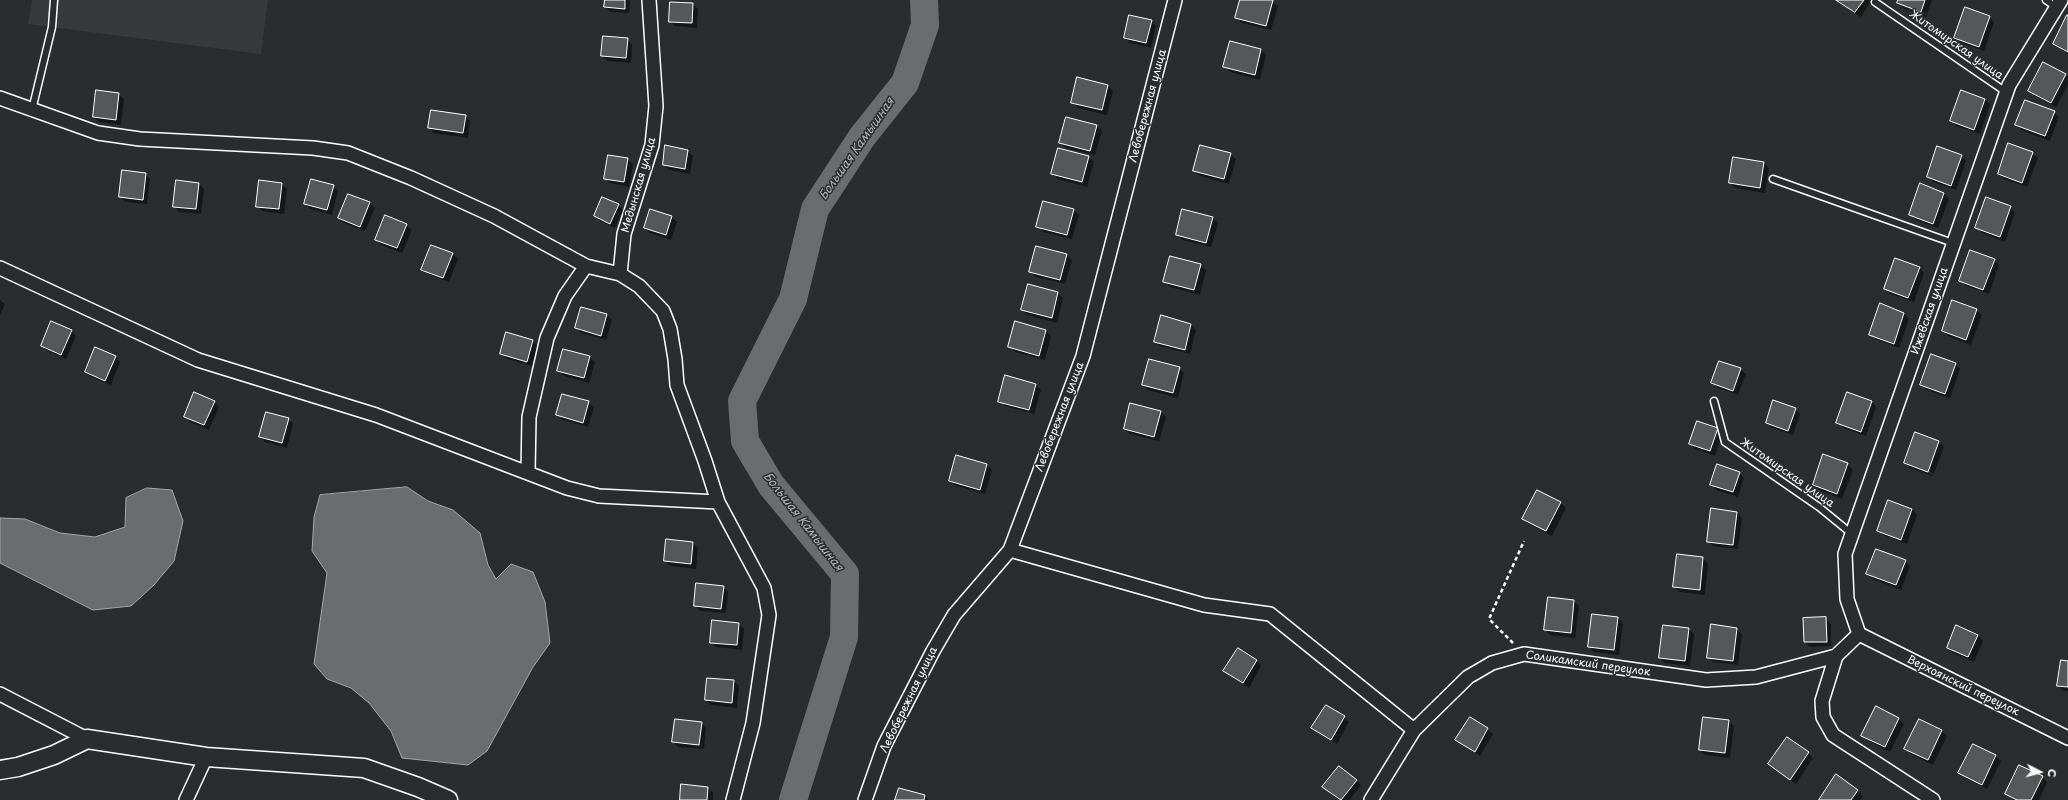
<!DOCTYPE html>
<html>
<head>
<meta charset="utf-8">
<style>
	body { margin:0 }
	#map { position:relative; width:2068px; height:800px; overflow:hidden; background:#2a2d2e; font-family:"Playpen Sans",sans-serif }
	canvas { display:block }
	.north { position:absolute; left:2020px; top:752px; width:40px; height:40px; -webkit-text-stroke:3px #2a2d2e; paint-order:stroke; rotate:96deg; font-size:11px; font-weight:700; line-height:16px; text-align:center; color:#fff }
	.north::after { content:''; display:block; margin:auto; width:14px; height:18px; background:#fff; clip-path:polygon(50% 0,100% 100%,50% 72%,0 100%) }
</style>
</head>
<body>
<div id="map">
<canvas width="2068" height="800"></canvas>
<div class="north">С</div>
</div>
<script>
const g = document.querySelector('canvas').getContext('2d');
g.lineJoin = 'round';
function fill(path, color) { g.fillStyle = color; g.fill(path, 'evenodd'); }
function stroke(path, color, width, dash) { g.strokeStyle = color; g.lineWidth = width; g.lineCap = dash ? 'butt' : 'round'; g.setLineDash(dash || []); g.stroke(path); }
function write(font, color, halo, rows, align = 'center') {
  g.font = font + ' "Playpen Sans",sans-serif'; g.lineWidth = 3; g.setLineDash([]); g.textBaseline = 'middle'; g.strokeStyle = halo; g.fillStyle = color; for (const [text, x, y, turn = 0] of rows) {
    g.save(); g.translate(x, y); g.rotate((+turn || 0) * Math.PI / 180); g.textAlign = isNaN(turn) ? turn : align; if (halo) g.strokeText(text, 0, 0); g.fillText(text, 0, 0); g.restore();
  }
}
const built = new Path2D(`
	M32,0H268L261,54L28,24Z`);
const water = new Path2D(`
	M407,487L428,501L453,510L480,533L488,565L496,579L511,564L533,572L545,602L550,643L533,667L487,751L468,765L402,758L391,731L369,703L351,688L327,679L314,664L327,573L312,551L314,517L320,495Z
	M147,488L172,490L183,521L174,561L154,585L131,606L93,610L0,563V518L25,519L60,533L95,537L125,527L126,498Z`);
const shadow = new Path2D(`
	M606,0H630L629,13L611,12L605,7Z
	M1241,0H1270L1278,6L1271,30L1242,23L1236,17Z
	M1836,0H1871V1L1861,17Z
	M1899,0H1932L1926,17L1903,8L1898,3ZM1903,4L1926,13V15L1903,7Z
	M693,4L698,9L697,28L675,26L670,21Z
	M2068,16V54L2054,44Z
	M1989,17L1994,22L1984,51L1961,43L1956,38Z
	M1151,21L1156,26L1151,48L1130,43L1125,38Z
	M627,39L632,44L631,63L608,61L602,56Z
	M1231,42L1261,50L1266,55L1260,80L1230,72L1225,66Z
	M2065,75L2068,77V85L2056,107L2034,96L2029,91Z
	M1108,86L1113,91L1107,115L1078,108L1072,102Z
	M97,91L119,94L124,99L121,125L99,122L94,117Z
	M1985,99L1990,105L1980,134L1956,126L1951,120Z
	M2054,112L2059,117L2050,141L2021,130L2016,125Z
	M465,116L470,121L468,138L434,133L429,128Z
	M1096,126L1102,131L1095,155L1066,148L1060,142Z
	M687,151L693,156L690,174L669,170L664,165Z
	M2032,153L2038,158L2027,187L2004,179L1999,174Z
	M1230,154L1236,159L1229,184L1200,176L1194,171Z
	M1961,155L1966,161L1956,190L1933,182L1928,176Z
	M1089,157L1094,162L1087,187L1058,179L1053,174Z
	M627,159L633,164L629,187L610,183L605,178Z
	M1764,163L1769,168L1765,193L1735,188L1730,183Z
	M145,174L150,179L147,204L125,202L120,196Z
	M177,181L199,184L204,189L201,214L179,212L174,206Z
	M282,184L287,189L284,214L262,211L257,206Z
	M1920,185L1944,193L1949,199L1938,228L1915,220L1910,214Z
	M333,186L338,191L332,215L310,209L305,204Z
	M369,203L375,208L365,231L344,223L339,218Z
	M618,205L623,210L615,228L600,221L595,216Z
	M2010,207L2015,212L2005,242L1982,233L1977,228Z
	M651,210L672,217L677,222L671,240L650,233L645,228Z
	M1074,210L1079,215L1072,239L1043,232L1038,226Z
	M1213,218L1218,223L1211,247L1182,240L1177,234Z
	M406,225L412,230L402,253L381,245L376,240Z
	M432,246L453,254L458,259L449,282L428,274L423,269Z
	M1067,255L1072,260L1065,284L1036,277L1030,271Z
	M1994,260L1999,265L1989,294L1966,286L1961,281Z
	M1201,265L1206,270L1200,295L1170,287L1165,282Z
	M1919,267L1924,273L1914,302L1890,294L1885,288Z
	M1058,293L1063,298L1057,323L1027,315L1022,310Z
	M0,300L5,304L0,315Z
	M1976,310L1982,315L1971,345L1948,336L1943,331Z
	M1904,313L1909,319L1899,348L1876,339L1870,334Z
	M607,315L612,320L606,340L581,333L576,328Z
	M1161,317L1191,325L1196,330L1190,354L1160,346L1155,341Z
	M71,331L76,336L66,359L47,351L42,345Z
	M1046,331L1051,336L1045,360L1015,352L1010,347Z
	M532,341L538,346L532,366L507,359L501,354Z
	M115,357L120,362L111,385L91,377L86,372Z
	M589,357L595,362L589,383L564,376L558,370Z
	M1955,364L1960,369L1950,398L1927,390L1921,385Z
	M1179,368L1184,373L1178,398L1148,390L1143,385Z
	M1740,369L1746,374L1738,395L1718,388L1712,383Z
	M1036,385L1041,390L1034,414L1005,406L999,401Z
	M214,401L219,407L209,430L190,422L185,416Z
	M1871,401L1876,407L1866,436L1843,428L1838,422Z
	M588,402L594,407L588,427L563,420L557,415Z
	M1795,409L1800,414L1793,435L1772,428L1767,423Z
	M1161,412L1166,417L1159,441L1130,434L1125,429Z
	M288,419L293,424L287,448L265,442L260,437Z
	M1717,429L1722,435L1715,456L1695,449L1690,443Z
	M1939,442L1944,447L1933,476L1910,468L1905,463ZM1910,464L1933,473V475L1910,466Z
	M1847,464L1853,470L1842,499L1819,490L1814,485Z
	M986,465L992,470L985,494L956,486L950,481Z
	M1739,473L1744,478L1738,497L1716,490L1711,484Z
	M1560,502L1566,508L1552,536L1529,524L1523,519Z
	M1912,509L1917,515L1907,544L1883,535L1878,530Z
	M1737,512L1742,518L1738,549L1713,546L1708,541Z
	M667,540L693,543L698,548L696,569L670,566L665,561Z
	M1678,555L1703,558L1708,564L1705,595L1680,592L1674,587Z
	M1905,561L1910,566L1901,590L1873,579L1867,573Z
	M723,587L728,592L726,613L700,611L695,606Z
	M1574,601L1579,606L1575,638L1550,635L1545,630Z
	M1618,618L1623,623L1619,655L1594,652L1589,647Z
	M1825,618L1831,624V646L1810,647L1805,642L1804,619Z
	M739,624L744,629L742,650L716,647L711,642Z
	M1689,629L1694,634L1690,666L1665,663L1660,658Z
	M1736,629L1742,634L1738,665L1713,662L1708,657Z
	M1978,635L1983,641L1974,662L1953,653L1948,648Z
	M1256,660L1261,666L1249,688L1225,671Z
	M2068,662V691H2063L2058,685Z
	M708,679L734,681L739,686L737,708L711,705L706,700Z
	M1344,717L1349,722L1337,744L1313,728Z
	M1470,718L1493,734L1480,756L1456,740Z
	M1898,718L1904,724L1890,752L1868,741L1862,736Z
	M1919,720L1942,731L1947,736L1933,765L1911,754L1906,748Z
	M1729,721L1734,726L1730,758L1705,755L1700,750Z
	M701,723L706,728L704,749L678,747L673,742Z
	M1973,745L1996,756L2001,761L1987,789L1965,778L1959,773Z
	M1808,753L1813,758L1796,784L1769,764Z
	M2042,777L2047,782L2039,800H2013L2006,794Z
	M1356,780L1361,785L1350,800H1339L1323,787Z
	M682,785L708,788L713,793V800H681Z
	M1858,791L1863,796L1860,800H1820Z
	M925,796L929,800H896Z`);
const river = new Path2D(`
	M793,800L844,637L845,574L771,485L745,441L742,401L793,299L815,209L862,137L905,83L925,25L924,0`);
const building = new Path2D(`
	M605,0H625V9L604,7Z
	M1240,0H1273L1266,26L1235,18Z
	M1836,0H1864L1855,12Z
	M1898,0H1925L1921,12L1897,3Z
	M670,2L693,3L692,23L669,22Z
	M1965,7L1990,16L1979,47L1954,38Z
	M1129,15L1152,20L1146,43L1124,38Z
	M2067,15H2068V52L2053,44Z
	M603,36L628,38L626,58L601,56Z
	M1230,41L1261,49L1255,75L1223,67Z
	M2043,62L2066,74L2051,103L2028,91Z
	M1077,77L1108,85L1102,110L1071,103Z
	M96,90L119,93L116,120L93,117Z
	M1961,90L1985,99L1974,130L1950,121Z
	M2025,100L2055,111L2045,136L2015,125Z
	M431,110L466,115L463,133L428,128Z
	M1066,117L1097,125L1090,151L1059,143Z
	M2008,143L2033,152L2022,183L1998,174Z
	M665,145L688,150L685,169L663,165Z
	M1200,145L1231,153L1224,179L1193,171Z
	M1937,146L1962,155L1951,186L1927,177Z
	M1058,148L1089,156L1082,182L1051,174Z
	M608,155L628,158L624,182L604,179Z
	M1733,157L1764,162L1760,188L1729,183Z
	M122,170L146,173L143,200L119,197Z
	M311,179L334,185L327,210L304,204Z
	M176,180L199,183L196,209L173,207Z
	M259,180L282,183L279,209L256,207Z
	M1920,183L1944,193L1933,224L1909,215Z
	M348,194L370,202L360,227L338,218Z
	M602,197L619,204L610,224L594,216Z
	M1986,197L2011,206L2000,237L1975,228Z
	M1043,201L1074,209L1067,235L1036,227Z
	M650,209L672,216L666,235L644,228Z
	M1182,209L1213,217L1206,243L1176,235Z
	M385,215L407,224L397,248L375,240Z
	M431,245L453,253L443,278L421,270Z
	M1036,246L1067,254L1060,280L1029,272Z
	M1970,250L1995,259L1983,290L1959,281Z
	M1170,256L1201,264L1194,290L1163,282Z
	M1895,258L1920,267L1908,298L1884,289Z
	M1028,284L1058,292L1052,318L1021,310Z
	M1952,300L1977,309L1966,340L1942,331Z
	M1880,303L1904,313L1894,344L1869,335Z
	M581,307L607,314L601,336L575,328Z
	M1161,315L1191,324L1185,350L1154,342Z
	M51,321L72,330L61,355L41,346Z
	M1015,321L1046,330L1039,356L1008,347Z
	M506,332L533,340L527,362L500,354Z
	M95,347L116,356L105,381L85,372Z
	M563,349L590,356L584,378L557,371Z
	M1931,354L1956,363L1945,394L1920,385Z
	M1149,359L1180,367L1173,393L1142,385Z
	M1719,361L1741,368L1733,391L1711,383Z
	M1005,375L1036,384L1029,410L998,402Z
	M194,392L215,401L204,425L184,417Z
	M1847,392L1872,401L1861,432L1836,423Z
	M562,394L589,401L583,423L556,415Z
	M1773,400L1796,408L1788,431L1766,423Z
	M1130,403L1161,411L1154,437L1124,429Z
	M266,412L289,418L282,443L259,437Z
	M1697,421L1718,428L1710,451L1689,444Z
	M1915,432L1939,441L1928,472L1904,463Z
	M1823,454L1848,463L1837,494L1813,485Z
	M956,455L987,464L980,490L949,481Z
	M1717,464L1740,472L1733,492L1710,485Z
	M1537,490L1561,502L1546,531L1522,519Z
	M1888,500L1912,509L1901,540L1877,531Z
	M1711,508L1737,512L1733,545L1707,542Z
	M666,539L693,542L691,564L664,561Z
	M1876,549L1906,560L1896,585L1866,574Z
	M1677,554L1703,557L1700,590L1673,587Z
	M696,583L724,586L721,609L694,606Z
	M1548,597L1574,600L1571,633L1544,630Z
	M1592,614L1618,617L1614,650L1588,647Z
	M1826,617L1827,642H1804L1803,618Z
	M712,620L739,623L737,645L710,643Z
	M1711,624L1737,628L1733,661L1707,658Z
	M1663,625L1689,628L1685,661L1659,658Z
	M1956,625L1978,635L1968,657L1947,648Z
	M1238,648L1257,660L1243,683L1223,671Z
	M2061,660L2068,661V687L2057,686Z
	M707,678L734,680L732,703L705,700Z
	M1326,705L1345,716L1331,740L1311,728Z
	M1876,706L1899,718L1885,747L1861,736Z
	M1470,717L1488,728L1475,752L1455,740Z
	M1703,717L1729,720L1725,753L1699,750Z
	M675,719L702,722L699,745L672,742Z
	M1919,719L1942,730L1928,760L1904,749Z
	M1787,737L1809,752L1790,780L1768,764Z
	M1973,744L1996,755L1982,785L1958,773Z
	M2019,765L2043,776L2031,800H2017L2005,794Z
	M1339,766L1357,780L1341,800L1322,787Z
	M1836,774L1858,790L1851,800H1819Z
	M681,784L708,787L707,800H680Z
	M899,788L925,795L924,800H895Z`);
const path = new Path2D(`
	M1513,643L1489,619L1524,541`);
const lane = new Path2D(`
	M2046,0L2056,7
	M1875,2L2006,92
	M32,110L52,27L54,0
	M1773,179L1953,243
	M1714,401L1725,442L1819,507L1852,534`);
const street = new Path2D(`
	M0,98L98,133L140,139L313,148L348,153L411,178L494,216L586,266L620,274L639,286L663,311L670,329L675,359L677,385L705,461L718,502L764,588L769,615L753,723L733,800
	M0,268L198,360L376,415L567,488L599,496L718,502
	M620,274L624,234L652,145L656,106L649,0
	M528,473L529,417L547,338L565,296L586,266
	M1010,550L1204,605L1270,614L1414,730
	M1859,634L1847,599L1845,554L2009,85L2061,0
	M1859,634L2068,738
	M1836,656L1822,701L1823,717L1833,735L1933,800
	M0,694L87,739
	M186,800L206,757
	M865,800L884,746L933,651L954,615L1010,550L1083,356L1175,0
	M1371,800L1414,730L1468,677L1492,663L1524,654L1706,680L1756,677L1836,656L1859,634`);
const secondary = new Path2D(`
	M0,770L18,767L54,755L87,739L206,757L364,768L418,787L448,800`);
const streetNames = [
	["Житомирская улица",1956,45,35],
	["Левобережная улица",1148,106,-75],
	["Медынская улица",639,185,-74],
	["Ижевская улица",1930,311,-71],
	["Левобережная улица",1060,417,-69],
	["Житомирская улица",1787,473,35],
	["Соликамский переулок",1588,664,8],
	["Верхоянский переулок",1963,686,26],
	["Левобережная улица",909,700,-64]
];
const waterNames = [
	["Большая Камышная",857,149,-55],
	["Большая Камышная",803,522,52]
];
fill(built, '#373a3b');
fill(water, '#6a6c6d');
stroke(water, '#a6a7a7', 1);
fill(shadow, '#0007');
stroke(river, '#6a6c6d', 28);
fill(building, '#555758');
stroke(building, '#fff', 1);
stroke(lane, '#fff', 9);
stroke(street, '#fff', 16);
stroke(secondary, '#fff', 21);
stroke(path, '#fff', 2.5, [4, 3]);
stroke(lane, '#2a2d2e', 6);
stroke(street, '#2a2d2e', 13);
stroke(secondary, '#2a2d2e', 18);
write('11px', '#fff', '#2a2d2e', streetNames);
write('italic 12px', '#b4b6b6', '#2a2d2e', waterNames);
</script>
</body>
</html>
